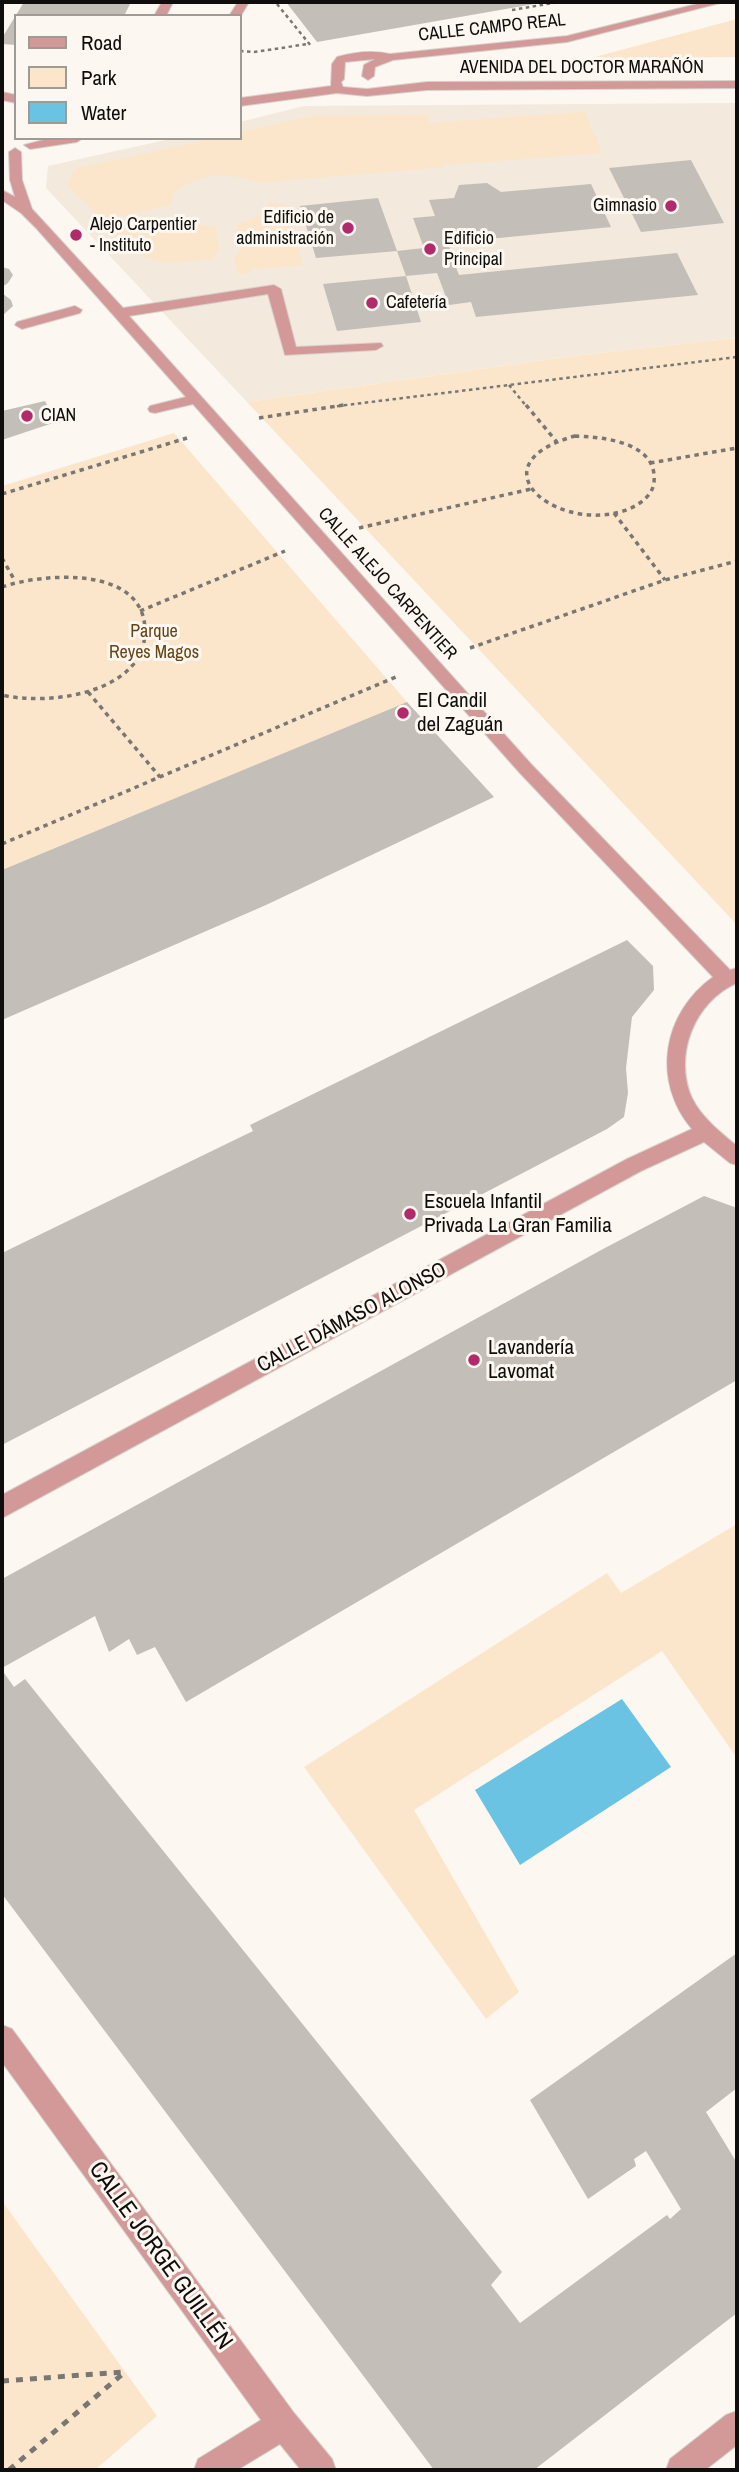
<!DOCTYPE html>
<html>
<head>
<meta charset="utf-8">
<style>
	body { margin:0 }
	#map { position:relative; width:739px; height:2472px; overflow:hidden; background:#fcf7f0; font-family:"Archivo Narrow",sans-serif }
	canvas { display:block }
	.frame { position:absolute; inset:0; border:4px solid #100e0c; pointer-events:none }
	.legend { position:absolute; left:14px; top:14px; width:228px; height:126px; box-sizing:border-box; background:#fcf7f0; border:2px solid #9e9a95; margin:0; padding:9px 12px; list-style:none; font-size:21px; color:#100e0c }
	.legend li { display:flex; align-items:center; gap:14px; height:35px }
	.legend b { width:35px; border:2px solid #9e9a95 }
</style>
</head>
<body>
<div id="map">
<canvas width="739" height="2472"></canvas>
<div class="frame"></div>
<ul class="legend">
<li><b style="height:9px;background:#d39998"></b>Road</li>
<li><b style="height:19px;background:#fce6cb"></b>Park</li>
<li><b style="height:19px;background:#6bc3e3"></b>Water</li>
</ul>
</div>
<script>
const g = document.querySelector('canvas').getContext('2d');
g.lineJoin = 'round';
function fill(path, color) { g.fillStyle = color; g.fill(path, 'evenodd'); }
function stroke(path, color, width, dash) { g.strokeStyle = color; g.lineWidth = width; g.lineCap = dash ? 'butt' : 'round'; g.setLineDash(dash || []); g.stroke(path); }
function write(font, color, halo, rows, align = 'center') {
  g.font = font + ' "Archivo Narrow",sans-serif'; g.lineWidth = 6; g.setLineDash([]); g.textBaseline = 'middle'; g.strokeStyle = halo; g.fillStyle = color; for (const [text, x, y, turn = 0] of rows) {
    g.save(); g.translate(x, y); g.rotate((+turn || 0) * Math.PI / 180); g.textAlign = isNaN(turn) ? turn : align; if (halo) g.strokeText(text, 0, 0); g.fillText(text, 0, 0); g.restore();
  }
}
const built = new Path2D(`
	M737,103V338L573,356L247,402L46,188L48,166L175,138H240V122L304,106Z`);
const green = new Path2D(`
	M737,19V57L587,59Z
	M585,112L602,153L443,165L444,167L258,183C228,170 199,174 173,193L171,205L104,220L67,186L74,169L215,138H240V132L313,116L428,115L430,123Z
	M270,203L286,204L303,265L250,269V273L238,274L234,260L241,249L236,225C250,221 261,216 270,203Z
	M178,216L202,225L215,226L219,249L213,259C159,264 154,269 111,231L147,221Z
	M737,338V925L247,402L573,356Z
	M174,433L407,702L2,870V486Z
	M737,1524V1758L662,1651L414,1810L519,1992L486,2019L304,1767L607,1573L621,1593Z
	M2,2201L157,2416L95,2470H2Z`);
const water = new Path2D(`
	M622,1699L671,1767L520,1865L475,1790Z`);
const building = new Path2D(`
	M24,2H131L124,16H16V45L2,44V38Z
	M286,2H540V3L317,42Z
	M691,160L724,223L641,232L609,168Z
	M487,183L501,192L591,184L611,227L448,243L452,255L466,254L468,260L454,262L459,275L677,253L698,295L476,317L471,302L449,305L437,273L406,276L421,322L337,331L323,284L406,276L397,251L424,248L413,218L435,216L429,200L454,198L459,185Z
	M378,198L397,251L316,258L300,206Z
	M2,267L9,269L13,275L8,283L2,287Z
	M2,293L11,300L13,306L2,316Z
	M45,401L56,422L2,440V411Z
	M407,702L494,797L266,905L2,1020V870Z
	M627,940L653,966L654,990L632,1017L626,1068L628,1093L624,1117L607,1129L2,1445V1253L253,1131L250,1125Z
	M704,1196L737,1208V1380L186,1702L155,1647L137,1655L129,1639L109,1652L95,1616L2,1668V1579L603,1249Z
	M2,1670L14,1687L25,1679L502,2272L491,2285L520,2323L667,2215L670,2219L681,2209L646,2151L634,2159L636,2166L588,2199L530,2100L737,1953V2088L706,2112L737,2163V2313L534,2470H434L2,1894Z`);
const pathFar2 = new Path2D(`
	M277,4L311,46
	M512,10L559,2
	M240,51L254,52L308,44
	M509,385L527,407
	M330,407L737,357`);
const pathFar1 = new Path2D(`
	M526,405L556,441
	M259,418L344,405
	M575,436C603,437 658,442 654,482C653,493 644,501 635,506C568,541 465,467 575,436Z
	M650,463L737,448
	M2,494L187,438
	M614,513L665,580
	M359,528L531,489
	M2,558L15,581
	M2,587C43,573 144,565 145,630C146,694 47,706 2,695
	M140,611L285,551
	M470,648L665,580L737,561
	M88,692L160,777
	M2,844L398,676`);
const path = new Path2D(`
	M2,2381L124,2372
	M9,2470L125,2372`);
const minor = new Path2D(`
	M162,2H173L166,16H154Z
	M238,2H249L240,17L229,16Z
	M705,2H724L567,42L393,60L375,67L374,76L368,80L362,76L364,65L375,59L345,62L344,79L341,82L343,87L367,89L427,82L737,81V88L427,90L367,96L337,93L240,106V98L331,86L332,64L337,57C355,52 372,50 390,54L567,36Z
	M2,92L16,95V103L2,100Z
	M51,138H83L77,142L30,149L24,145Z
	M15,148L21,152L22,180L32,209L123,308L274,285L281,289L296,347L381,343L383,346L376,350L285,355L268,294L129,316L531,764L730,970L737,968V983C695,1001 673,1055 692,1098C701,1117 721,1133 737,1146V1165L730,1163L704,1142L641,1171L2,1518V1495L627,1159L692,1129C651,1080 663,1013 713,977L519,772L193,404L155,413L150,412L148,409L150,406L186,397L37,229L21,213L2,200V190L15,197L10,180L9,152Z
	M75,306L82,310L80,313L22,329L15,325L17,322Z
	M2,2025L12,2029L294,2413L332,2459L336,2470H301L280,2444L237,2470H194L198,2459L261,2420L2,2062Z
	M737,2411V2445L705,2470H666L670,2459L726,2415Z`);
const markers = [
	[671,206,7,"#b22a6b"],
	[348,228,7,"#b22a6b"],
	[76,235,7,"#b22a6b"],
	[430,249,7,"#b22a6b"],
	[372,303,7,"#b22a6b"],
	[27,416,7,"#b22a6b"],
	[403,713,7,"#b22a6b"],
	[410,1214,7,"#b22a6b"],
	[474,1360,7,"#b22a6b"]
];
const farStreetnames = [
	["CALLE CAMPO REAL",492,28,-6],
	["AVENIDA DEL DOCTOR MARAÑÓN",582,68],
	["CALLE ALEJO CARPENTIER",387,584,48]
];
const farPoinames = [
	["Gimnasio",657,206,"right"],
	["Edificio de",334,218,"right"],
	["administración",334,239,"right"],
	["Alejo Carpentier",90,225],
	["- Instituto",90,246],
	["Edificio",444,239],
	["Principal",444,260],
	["Cafetería",386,303],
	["CIAN",41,416]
];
const farParknames = [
	["Parque",154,632],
	["Reyes Magos",154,653]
];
const poiNames = [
	["El Candil",417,701],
	["del Zaguán",417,725],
	["Escuela Infantil",424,1202],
	["Privada La Gran Familia",424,1226],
	["Lavandería",488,1348],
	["Lavomat",488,1372]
];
const streetNames = [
	["CALLE DÁMASO ALONSO",352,1318,-28]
];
const nearStreetnames = [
	["CALLE JORGE GUILLÉN",160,2256,54]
];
fill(built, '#f3e9dc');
fill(green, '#fce6cb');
fill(water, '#6bc3e3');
fill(building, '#c3beb8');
stroke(minor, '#d6d2cc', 2);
stroke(pathFar2, '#7a7773', 2.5, [3.5, 3.5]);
stroke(pathFar1, '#7a7773', 3.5, [4.5, 4.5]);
stroke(path, '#7a7773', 5, [7, 7]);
fill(minor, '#d39998');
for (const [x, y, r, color] of markers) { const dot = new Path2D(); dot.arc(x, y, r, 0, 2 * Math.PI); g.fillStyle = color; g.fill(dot); stroke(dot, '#fcf7f0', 2.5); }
write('18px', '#100e0c', '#fcf7f0', farStreetnames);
write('18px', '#100e0c', '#fcf7f0', farPoinames, 'left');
write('18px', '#654516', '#fcf7f0', farParknames);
write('21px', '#100e0c', '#fcf7f0', poiNames, 'left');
write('21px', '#100e0c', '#fcf7f0', streetNames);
write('24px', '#100e0c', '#fcf7f0', nearStreetnames);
</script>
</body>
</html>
